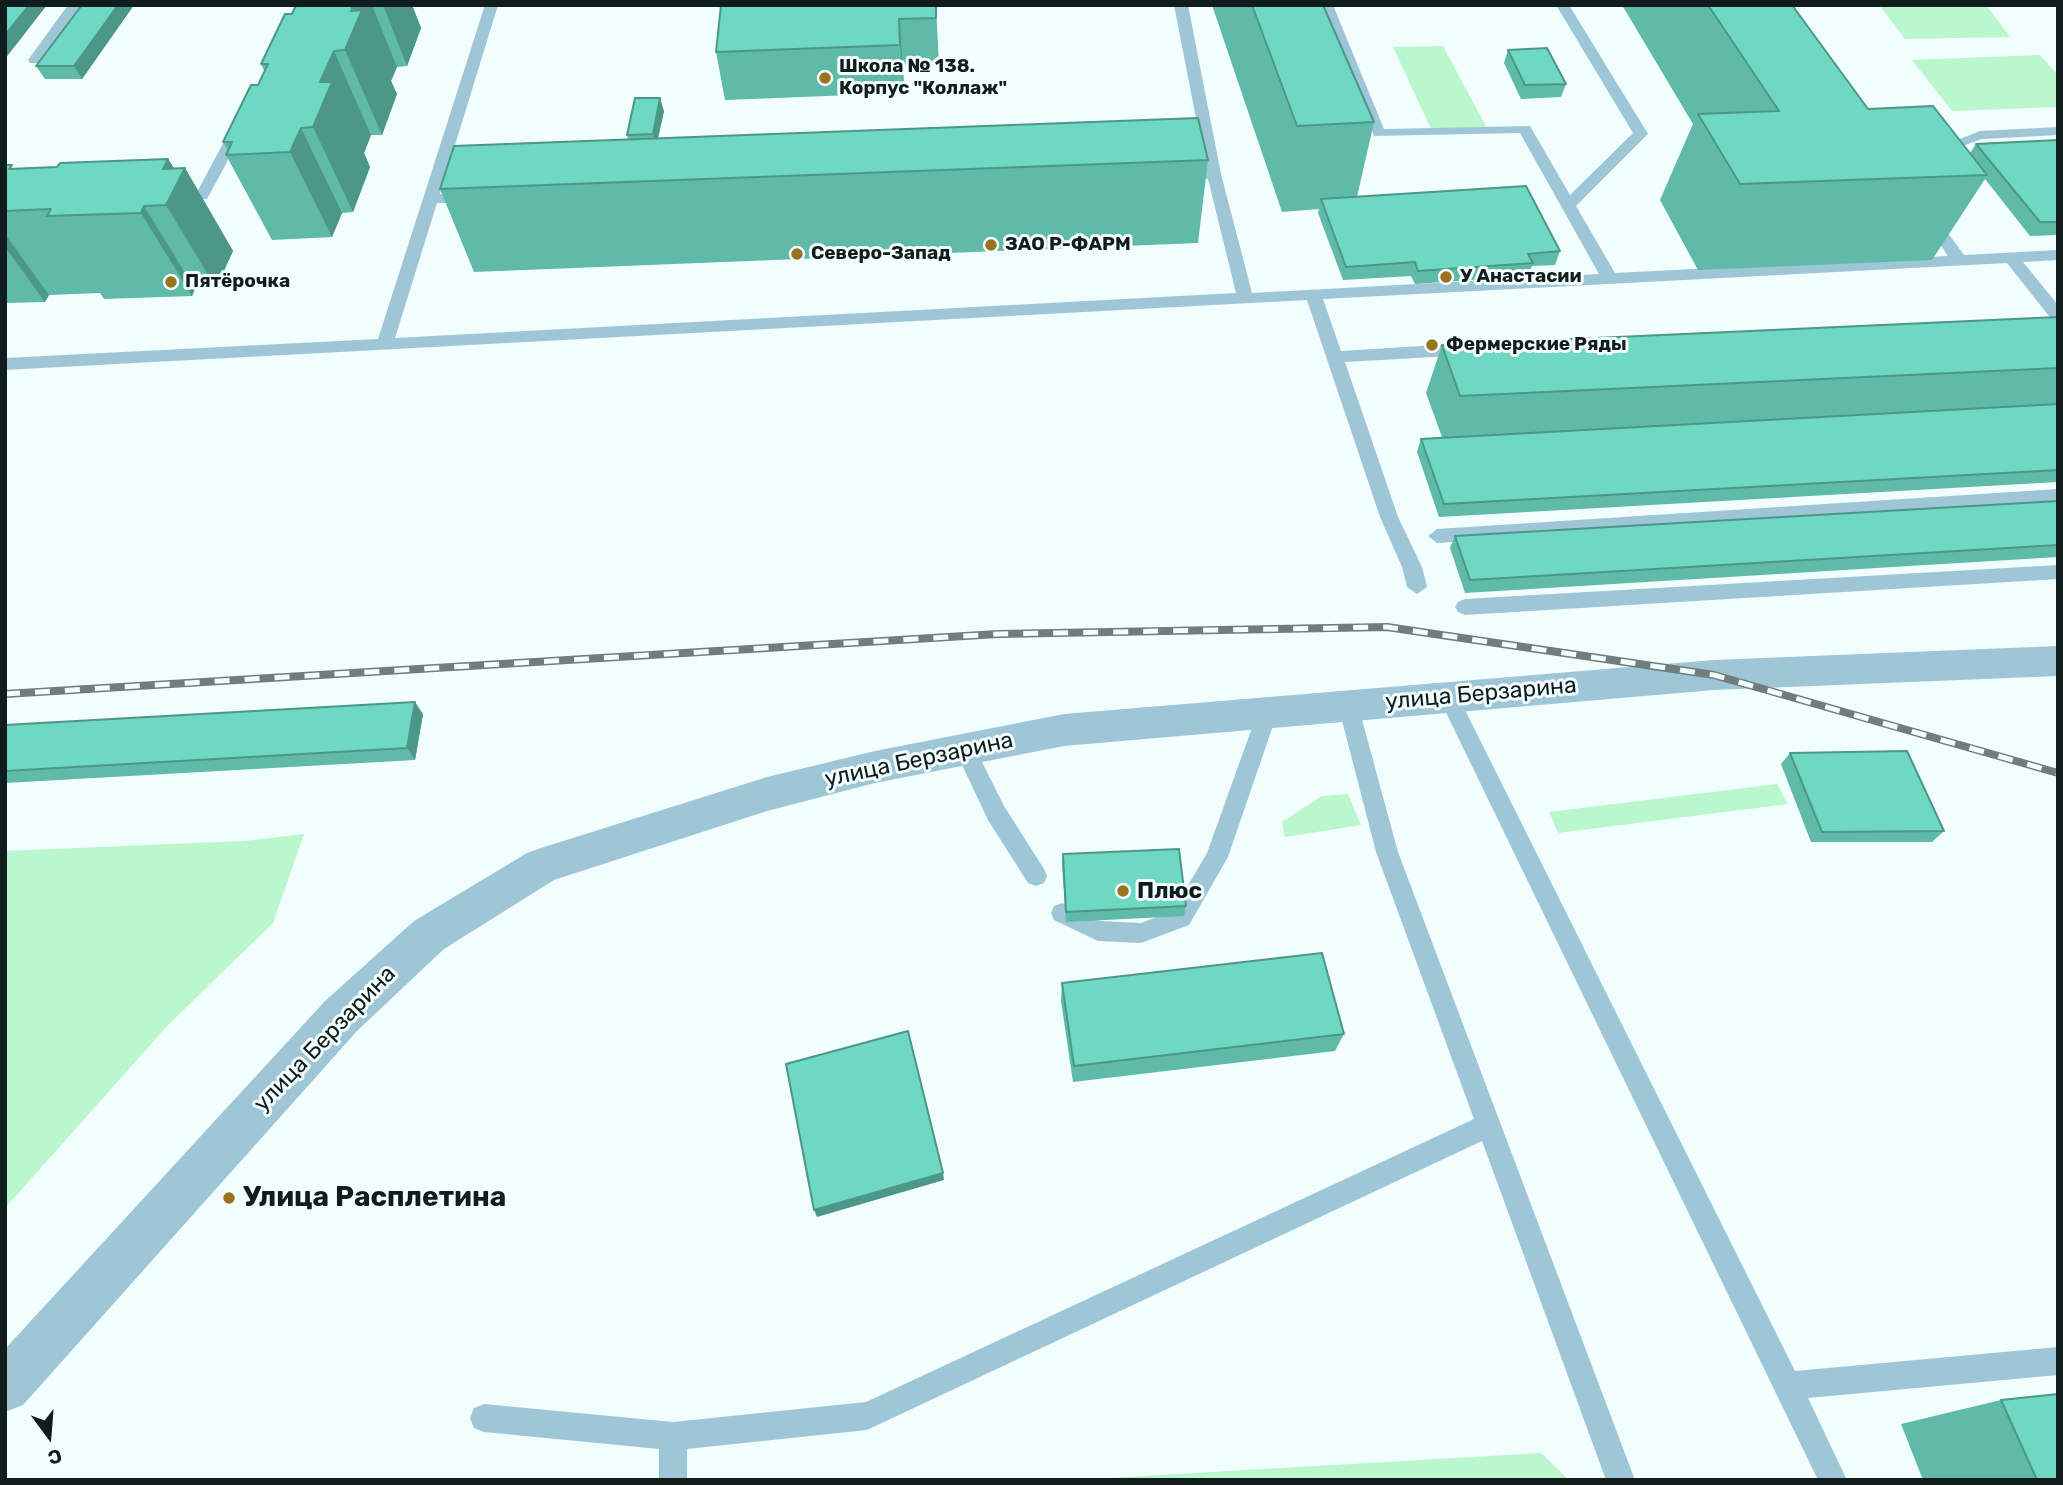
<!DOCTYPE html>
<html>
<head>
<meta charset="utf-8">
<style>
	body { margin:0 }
	#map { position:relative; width:2063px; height:1485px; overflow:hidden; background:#f2fdfe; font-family:Rubik,sans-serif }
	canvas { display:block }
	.frame { position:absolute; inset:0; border:7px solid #111c1c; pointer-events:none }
	.north { position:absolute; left:14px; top:1401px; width:70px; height:70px; -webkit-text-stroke:5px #f2fdfe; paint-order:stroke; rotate:164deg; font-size:19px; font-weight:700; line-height:28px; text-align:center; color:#111c1c }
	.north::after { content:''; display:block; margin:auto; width:24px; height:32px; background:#111c1c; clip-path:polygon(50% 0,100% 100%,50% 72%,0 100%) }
</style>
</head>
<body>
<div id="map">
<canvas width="2063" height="1485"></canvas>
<div class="frame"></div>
<div class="north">С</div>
</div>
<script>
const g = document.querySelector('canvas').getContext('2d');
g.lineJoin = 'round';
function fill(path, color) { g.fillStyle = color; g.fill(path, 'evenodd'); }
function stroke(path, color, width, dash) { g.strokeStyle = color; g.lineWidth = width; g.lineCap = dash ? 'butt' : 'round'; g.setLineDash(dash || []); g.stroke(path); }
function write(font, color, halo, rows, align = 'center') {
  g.font = font + ' Rubik,sans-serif'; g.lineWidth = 6; g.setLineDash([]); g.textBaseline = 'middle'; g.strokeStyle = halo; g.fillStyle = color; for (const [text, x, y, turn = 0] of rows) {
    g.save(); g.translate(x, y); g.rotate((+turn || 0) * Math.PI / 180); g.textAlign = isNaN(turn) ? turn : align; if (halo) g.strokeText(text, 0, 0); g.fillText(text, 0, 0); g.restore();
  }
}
const green = new Path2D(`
	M1879,5H1986L2010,37L1905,39Z
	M1443,46L1488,130L1432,131L1393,47Z
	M2040,55L2058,75V107L1952,111L1912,60Z
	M1777,784L1788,804L1558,833L1549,812Z
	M1348,794L1361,825L1285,837L1282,822L1322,796Z
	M304,834L273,923L168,1025L5,1208V851L245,841Z
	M1541,1453L1569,1480L1109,1478Z`);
const service = new Path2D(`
	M68,5H81L40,63H30L28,60Z
	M485,5H498L440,194L470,193L478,198L470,203H437L395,338L1236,293L1208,179H1178L1171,175L1178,171L1206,170L1174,5H1188L1221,174L1252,293L1599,274L1520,133L1374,136L1320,5H1333L1384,129L1530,126L1570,195L1633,133L1556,5H1569L1648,134L1576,206L1615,273L1948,256L1921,217L1929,212L1934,214L1964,255L2058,250V260L2023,262L2058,305V321L2052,320L2007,263L1323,299L1341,351L1469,343L1477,349L1469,355L1345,362L1398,517L1422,567L1427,587L1417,594L1407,587L1402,567L1380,517L1307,300L5,370V358L378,339Z
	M240,121L247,125L207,199L167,200V194L197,192L233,125Z
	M2058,127V135L1982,139L1937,155L1930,151L1980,131Z
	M2058,489V503L1437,543L1428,536L1437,529Z
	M2058,565V579L1465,615L1458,612L1455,607L1458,602L1465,599Z
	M1448,688L1455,690L1458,696L1795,1371L2058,1347V1375L1808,1398L1847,1480H1818L1438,696L1441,690Z
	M1348,697L1355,699L1358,705L1398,852L1635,1480H1606L1482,1141L867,1430L687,1449V1480H659V1449L484,1432L474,1428L470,1418L474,1408L484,1404L673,1422L866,1402L1474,1119L1376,852L1338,705L1341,699Z
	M1268,703L1275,705L1278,711L1228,857L1189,925L1141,943L1098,941L1054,920L1051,913L1054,906L1062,903L1100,921L1141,923L1173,911L1207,853L1258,711L1261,705Z
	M965,739L972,742L1004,806L1044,869L1047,876L1044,883L1036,886L1028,883L988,820L954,748L958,742Z`);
const tertiary = new Path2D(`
	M2058,646V676L1714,690L1064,746L875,783L767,811L554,880L444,949L357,1031L23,1405L5,1412V1349L325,1001L414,921L527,853L541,848L767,777L875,751L1064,714L1714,660Z`);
const rail = new Path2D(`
	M5,694L998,634L1387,627L1714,675L2058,773`);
const wall = new Path2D(`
	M82,5H134L82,79H45L36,66Z
	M296,5H412L421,28L407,66L397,67L391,81L397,94L382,135H371L364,153L370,167L353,212L342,213L332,237L272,240L226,155L228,151L223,142L258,85L265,72L261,64L292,14Z
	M936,5L939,66L903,67L904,93L725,100L716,52Z
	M1212,5H1323L1374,122L1357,197L1560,251L1555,265L1532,266L1528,276L1415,284L1411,276L1343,280L1318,213L1319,209L1282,212Z
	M1622,5H1792L1868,109L1970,153L1976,144L2058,140V235L2030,236L1985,179L1932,260L1698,270L1660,200L1693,124Z
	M1508,50L1566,84L1561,97L1521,99L1504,63Z
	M664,111L658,138L1208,160L1198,243L474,272L440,189L628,139L627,135Z
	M168,159L174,168H185L233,251L216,288L195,289L192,296L104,299L100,293L49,295L45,302L5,303V165L15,169L57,167Z
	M2058,317V482L1439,517L1417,452L1421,439L1442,437L1426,393L1442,345Z
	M2058,501V557L1465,593L1450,548L1455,536Z
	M423,714L415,760L5,783V725Z
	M1790,753L1944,831L1932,842H1811L1781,764Z
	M1063,854L1186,906L1184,916L1066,922L1062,865Z
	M1062,983L1344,1034L1335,1051L1073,1082L1061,1001Z
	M2001,1400L2058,1480H1923L1901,1424Z`);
const shadedWall = new Path2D(`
	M29,5H47L5,59V35Z
	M118,5H134L82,79L74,66Z
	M353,5H372L397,67L391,81L397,94L382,135L345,50L351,11Z
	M383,5H412L421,28L407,66Z
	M899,19L903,67L904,93L900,45Z
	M334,51L371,135L364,153L370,167L353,212L313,127L320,82Z
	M660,98L664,111L656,147L653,134Z
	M301,128L342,213L332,237L290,152Z
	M168,159L180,178L185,168L233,251L216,288L166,205L163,169Z
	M144,206L195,289L192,296L141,213Z
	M5,234L49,295L45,302L5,247Z
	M415,702L423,714L415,760L407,748Z
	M943,1173L944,1180L817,1217L814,1210Z`);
const building = new Path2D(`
	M5,5H29L5,35Z
	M82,5H118L74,66H36Z
	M296,5H353L351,11L362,10L345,50L334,51L320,82H332L313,127L301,128L290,152L226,155L232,142H223L251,85H258L268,64H261L285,14H292Z
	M721,5H936V18L899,19L900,45L716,52Z
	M1252,5H1323L1374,122L1297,126Z
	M1708,5H1792L1868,109L1933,106L1987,175L1740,184L1698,114L1779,111Z
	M1547,48L1566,84L1525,85L1508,50Z
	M635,98H660L653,134L627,135Z
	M1198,118L1208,160L440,189L454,146Z
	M2058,140V222H2040L1976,144Z
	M168,159L163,169L185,168L166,205L144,206L141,213L47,216L51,209L5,211V165H12L9,169L57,167L60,163Z
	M1526,186L1560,251L1528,254L1533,263L1418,271L1415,262L1346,267L1321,199Z
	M2058,317V368L1460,396L1442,345Z
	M2058,404V470L1444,504L1421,439Z
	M2058,501V545L1470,580L1455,536Z
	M415,702L407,748L5,771V725Z
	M1907,751L1944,831L1822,832L1790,753Z
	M1179,849L1186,906L1066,912L1063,854Z
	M1322,953L1344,1034L1074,1066L1062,983Z
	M908,1031L943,1173L814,1210L786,1064Z
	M2058,1394V1480H2037L2001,1400Z`);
const markers = [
	[825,78,7,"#99741f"],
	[991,245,7,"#99741f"],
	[797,254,7,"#99741f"],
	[1446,277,7,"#99741f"],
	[171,282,7,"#99741f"],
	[1432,345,7,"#99741f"],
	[1123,891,7,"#99741f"],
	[229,1198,7,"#99741f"]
];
const farPoinames = [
	["Школа № 138.",839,67],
	["Корпус \"Коллаж\"",839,89],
	["ЗАО Р-ФАРМ",1005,245],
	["Северо-Запад",811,254],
	["У Анастасии",1460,277],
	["Пятёрочка",185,282],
	["Фермерские Ряды",1446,345]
];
const streetNames = [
	["улица Берзарина",1481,694,-5],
	["улица Берзарина",919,760,-12],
	["улица Берзарина",325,1039,-46]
];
const poiNames = [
	["Плюс",1137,891]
];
const nearPoinames = [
	["Улица Расплетина",243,1198]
];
fill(green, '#baf7cc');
fill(service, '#9fc6d7');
fill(tertiary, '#9fc6d7');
stroke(rail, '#717c7c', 8);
stroke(rail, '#f2fdfe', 5, [15]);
fill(wall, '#5fbaa7');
fill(shadedWall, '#4d9788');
fill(building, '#6ed8c2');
stroke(building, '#4d9788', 2);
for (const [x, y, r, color] of markers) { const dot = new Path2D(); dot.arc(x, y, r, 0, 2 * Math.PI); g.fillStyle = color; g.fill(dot); stroke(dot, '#f2fdfe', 2.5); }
write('bold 19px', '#111c1c', '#f2fdfe', farPoinames, 'left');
write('23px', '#111c1c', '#f2fdfe', streetNames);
write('bold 23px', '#111c1c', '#f2fdfe', poiNames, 'left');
write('bold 28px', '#111c1c', '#f2fdfe', nearPoinames, 'left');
</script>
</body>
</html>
